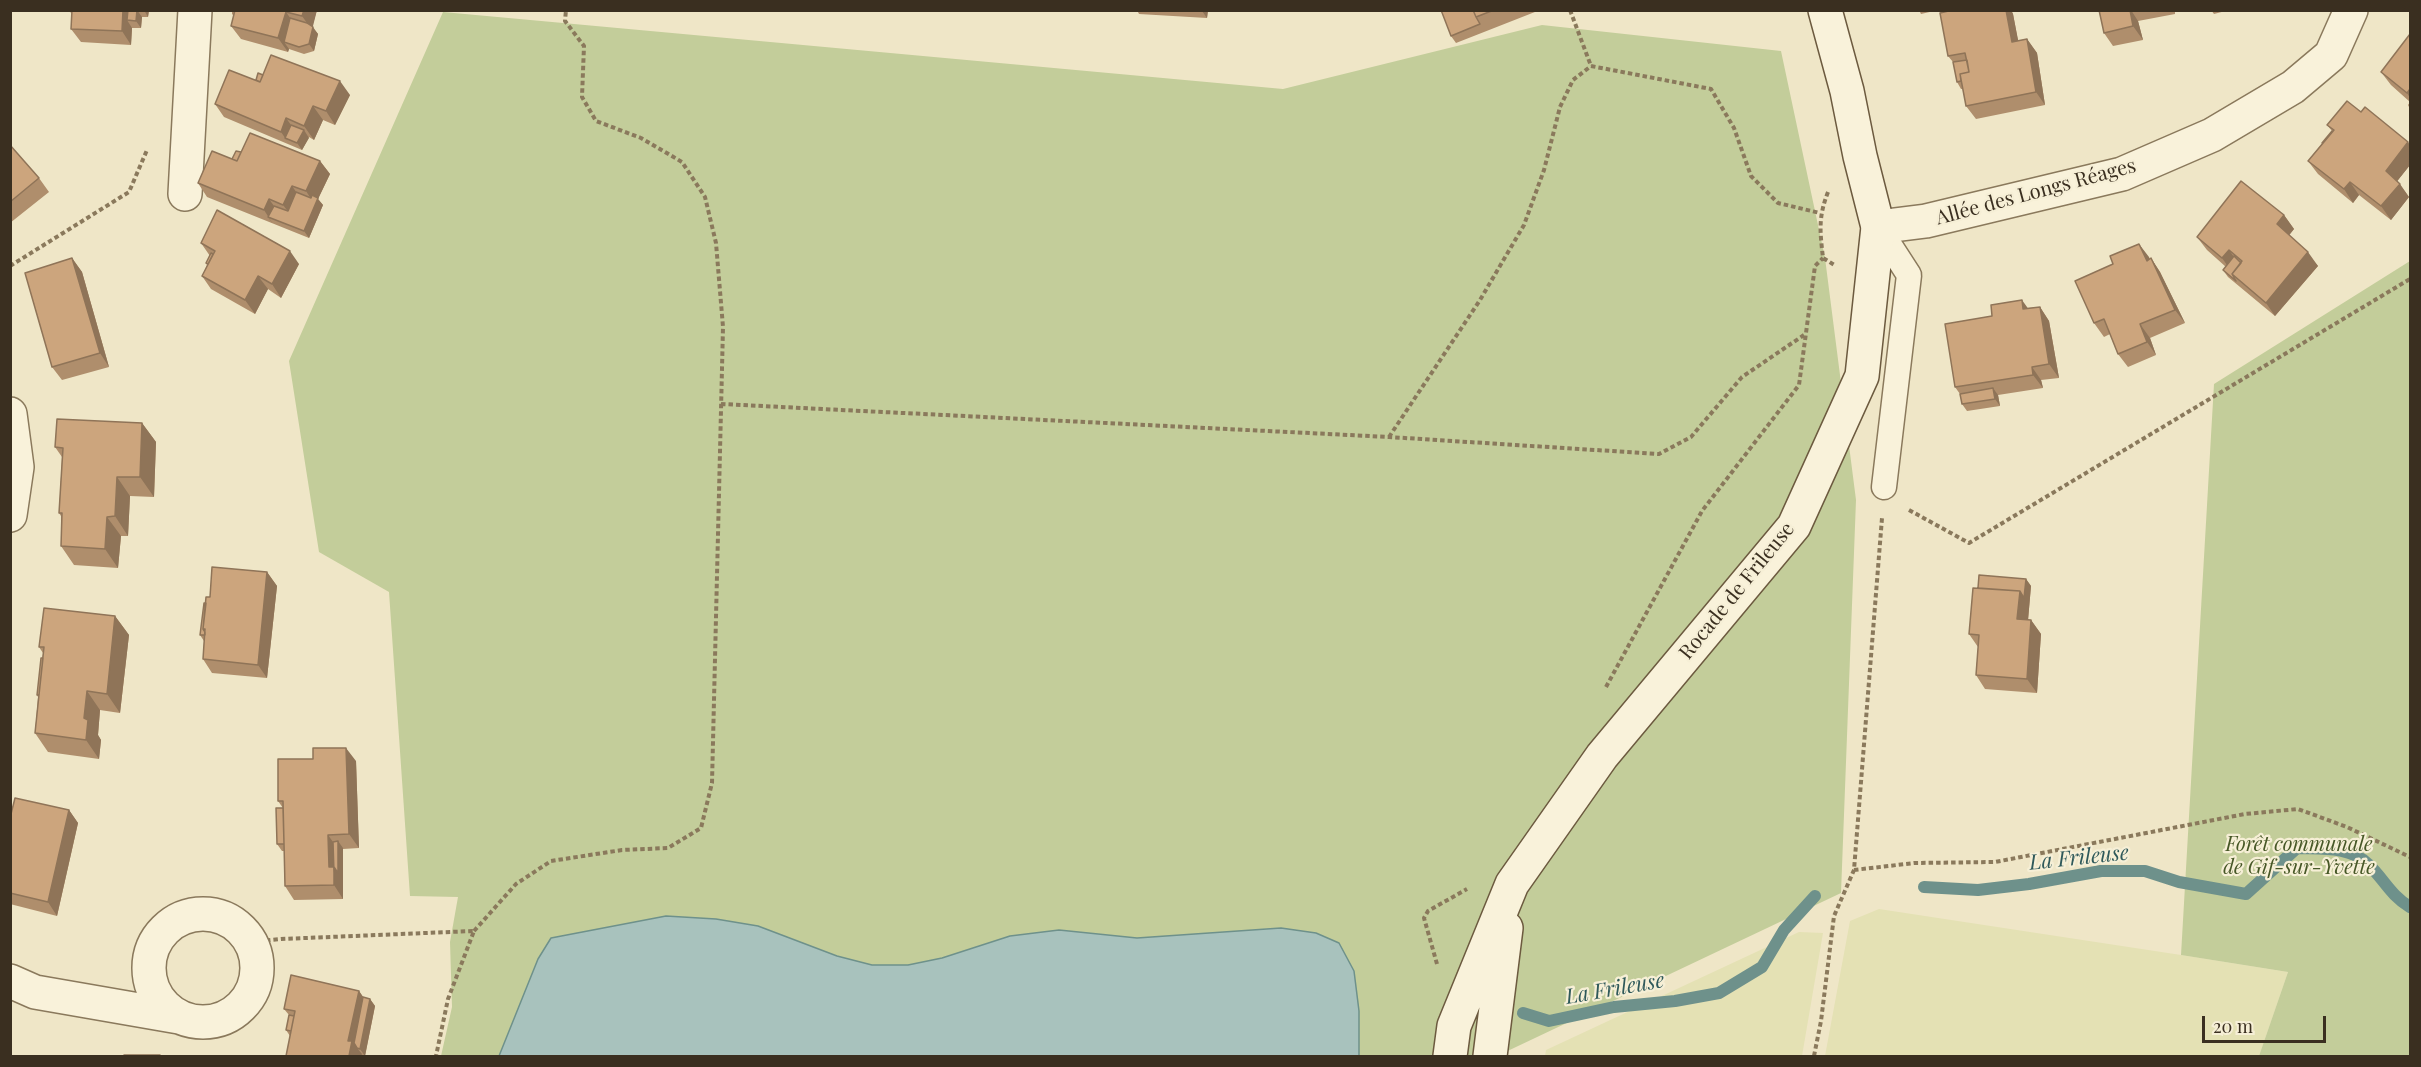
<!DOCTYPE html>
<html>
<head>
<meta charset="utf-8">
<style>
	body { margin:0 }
	#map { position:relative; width:2421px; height:1067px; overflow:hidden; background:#efe6c7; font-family:"Playfair Display",serif }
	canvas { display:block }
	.frame { position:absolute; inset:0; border:12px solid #3a2f20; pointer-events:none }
	.scale { position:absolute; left:2202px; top:1016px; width:124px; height:27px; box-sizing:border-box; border:3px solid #3a2f20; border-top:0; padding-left:8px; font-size:18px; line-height:21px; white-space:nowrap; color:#3a2f20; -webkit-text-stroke:4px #f6efd6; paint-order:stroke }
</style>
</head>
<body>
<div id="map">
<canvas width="2421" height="1067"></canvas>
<div class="frame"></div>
<div class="scale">20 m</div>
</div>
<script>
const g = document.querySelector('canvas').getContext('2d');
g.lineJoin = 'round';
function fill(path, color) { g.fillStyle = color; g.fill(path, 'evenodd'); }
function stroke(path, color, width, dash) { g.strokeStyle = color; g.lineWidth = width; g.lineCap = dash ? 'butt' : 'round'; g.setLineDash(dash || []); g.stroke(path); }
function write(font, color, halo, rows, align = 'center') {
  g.font = font + ' "Playfair Display",serif'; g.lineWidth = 4.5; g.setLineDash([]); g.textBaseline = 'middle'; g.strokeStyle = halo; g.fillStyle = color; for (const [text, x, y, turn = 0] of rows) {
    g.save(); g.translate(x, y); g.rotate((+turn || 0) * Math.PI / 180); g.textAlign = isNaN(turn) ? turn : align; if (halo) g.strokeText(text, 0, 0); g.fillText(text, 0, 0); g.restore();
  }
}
const farmland = new Path2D(`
	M1879,909L2181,955L2288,972L2259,1056H1825L1850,921Z
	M1799,932L1823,933L1802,1056H1545L1546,1050Z`);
const green = new Path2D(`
	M443,12L1283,89L1542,25L1781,51L1825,258L1856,500L1841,893L1497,1056H441L452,1007L450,942L458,897L410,896L389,592L319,552L289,361Z
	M2410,261V1056H2259L2288,972L2181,955L2214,384Z`);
const water = new Path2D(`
	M666,916L716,919L758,926L837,956L872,965H908L942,958L1010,936L1059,930L1137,938L1281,928L1316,933L1339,943L1354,971L1359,1011V1056H499L538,959L551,938Z`);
const stream = new Path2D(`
	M1924,887L1978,890L2029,884L2101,871H2145L2179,882L2246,894L2297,848C2320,849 2350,846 2368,864C2384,879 2390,895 2410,907
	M1523,1013L1549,1021L1614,1007L1675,1001L1719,993L1762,967L1784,930L1815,896`);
const path = new Path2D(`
	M1570,10L1591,66
	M1591,66L1711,89L1734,128L1751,176L1778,203L1820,213
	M1828,192C1818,218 1820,231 1823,258L1836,266
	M10,266L129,192L147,150
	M721,404L1389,437L1659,454L1691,437L1742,377L1804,335
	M1389,437L1480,300L1524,225L1544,170L1560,107L1573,80L1591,66
	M1909,510L1969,543L2410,279
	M1606,687L1702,511L1799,385L1815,266L1823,258
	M1854,870L1914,863L1995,862L2245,814L2298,809L2347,827L2410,857
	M474,931L516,884L551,861L622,850L668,848L701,828L712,783L723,327L716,243L705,197L682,162L641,138L596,121L582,97L584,46L565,21L566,10
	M251,942L281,939L474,931L448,999L436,1056
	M1437,964L1424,918L1428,911L1467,889
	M1814,1056L1821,1021L1834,916L1854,870L1882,518`);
const lane = new Path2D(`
	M1878,227L1909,275L1884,487`);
const street = new Path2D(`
	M185,194L195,10
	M1878,227L1926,221L2122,174L2212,135L2293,87L2331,55L2351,10
	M10,414L17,467L10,515
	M149 968a54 54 0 1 1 108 0a54 54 0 1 1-108 0Z
	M10,981L35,992L179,1017`);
const secondary = new Path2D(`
	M1450,1056L1454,1026L1512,884L1602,756L1794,526L1862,376L1878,227L1860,156L1847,91L1825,10
	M1490,1056L1506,928`);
const wall = new Path2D(`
	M65,10H149L148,17H142L141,28H132L131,45L81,42L71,29L72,13Z
	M232,10H317L312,27L318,34L314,51L304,54L289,49L288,52L241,39L231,26L234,16L232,14Z
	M1137,10H1208L1207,18L1139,14Z
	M1441,10H1540L1456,43L1451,36Z
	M1919,10H1938L1921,14Z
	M1953,10H2011L2013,14L2018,41L2027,39L2037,53L2045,105L1976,119L1966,106L1963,89H1961L1957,82L1953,62L1948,56Z
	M2099,10H2175V14L2138,21L2143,40L2113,46L2104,33Z
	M2211,10H2229L2214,14Z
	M2410,34V109L2408,105L2410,102L2391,85L2381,72Z
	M263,75L350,95L335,125L323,120L314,140L309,137L302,150L224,117L215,104L256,80Z
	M2361,112L2410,145V165L2397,181L2409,197L2391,220L2359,195L2353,203L2318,174L2308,161L2332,131L2327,125Z
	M10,145L39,178L49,192L10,223Z
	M241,152L320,161L330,174L318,199L323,205L309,238L207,197L198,183Z
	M2284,215L2294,229L2289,235L2318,266L2275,316L2228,277L2223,270L2226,267L2207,250L2197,237Z
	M201,243L299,264L281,298L268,289L255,314L211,289L202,276L207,265L206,263L210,256Z
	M2139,244L2149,259L2151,258L2160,272L2185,323L2150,338L2156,355L2128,367L2118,354L2110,334L2104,337L2094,323L2113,263Z
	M72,258L82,272L109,367L62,380L52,367Z
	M2040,307L2049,321L2059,378L2041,380L2043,388L1998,395L2000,406L1967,411L1962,404L1960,394L1955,387L1992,316L2028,308Z
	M142,423L156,442L154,497L130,496L128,536H121L118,568L74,565L61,546V516L59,513L62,457L55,447Z
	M267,572L277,586L267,678L212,673L203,659L204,641L200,635L206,603L210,597Z
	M2026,579L2031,586L2028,620H2031L2041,634L2037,693L1985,689L1976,675L1978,647L1969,634L1978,588Z
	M115,616L129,635L120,713L100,710L98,735L101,740L99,759L48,752L35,733L38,697L37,695L43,653L39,647Z
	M356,761L359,848L343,849V899L294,900L285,886L284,851H282L277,844L283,808L278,801Z
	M69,810L78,823L57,916L10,904V818Z
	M359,991L363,997L370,999L375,1006L365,1056L361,1055V1056H286L290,1036L286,1030L289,1015L284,1009Z`);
const shadedWall = new Path2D(`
	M123,10H128L127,20L132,28L131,45L122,31Z
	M137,10L142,17L141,28L136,21Z
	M144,10H149L148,17Z
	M304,10H317L312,30L302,16Z
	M1203,10H1208L1207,18L1202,11Z
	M2006,10H2011L2013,14L2021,55L2012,42Z
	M2130,10H2131L2138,21L2143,40L2133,26Z
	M286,12L295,25L284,42L289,49L288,52L278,38Z
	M313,27L318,34L314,51L309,44Z
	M2027,39L2037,53L2045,105L2036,92Z
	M340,81L350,95L335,125L326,111Z
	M2410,89V98L2407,93Z
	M313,106L323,120L314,140L304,126Z
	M286,118L296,132L285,138L290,145L281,132Z
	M304,130L309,138L302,150L297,143Z
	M2408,142L2410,145V165L2395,184L2386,171Z
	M320,161L330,174L318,199L323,205L309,238L304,231L315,205L306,191Z
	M2350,182L2359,195L2353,203L2344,189Z
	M2400,184L2409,197L2391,220L2381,206Z
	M292,186L301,199L293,218L283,205Z
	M269,199L279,213L268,217L273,224L264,210Z
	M2284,215L2294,229L2287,238L2277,224Z
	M2139,244L2149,257L2156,275L2147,261Z
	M2229,250L2239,264L2232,272L2222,258Z
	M290,251L299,264L281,298L272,284Z
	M2308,252L2318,266L2275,316L2266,303Z
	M72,258L82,272L109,367L100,353Z
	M2151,258L2160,272L2185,323L2175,310Z
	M258,276L268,289L255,314L245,300Z
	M2022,300L2032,314L2023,309Z
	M2040,307L2049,321L2059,378L2049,364Z
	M2140,324L2150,338L2156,355L2147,342Z
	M2032,367L2041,380L2043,388L2033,375Z
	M1993,388L1998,395L2000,406L1995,399Z
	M142,423L156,442L154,497L140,477Z
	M117,477L130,496L128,536L115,516Z
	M107,517L121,536L118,568L105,549Z
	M267,572L277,586L267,678L258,665Z
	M2026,579L2031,586L2027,632L2017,619L2020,591Z
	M115,616L129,635L120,713L107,694Z
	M2031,620L2041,634L2037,693L2027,679Z
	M87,691L100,710L98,735L101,740L99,759L86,740L84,718Z
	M346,748L356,761L359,848L349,834Z
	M69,810L78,823L57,916L48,902Z
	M328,835L338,849V841L343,848V899L334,885L329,867Z
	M359,991L368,1004L357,1048L362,1054L361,1056H349L348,1041Z
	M370,999L375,1006L365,1056L360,1049Z`);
const building = new Path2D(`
	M72,10H123L122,31L71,29Z
	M128,10H137L136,21L127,20Z
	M235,10H304L302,16L286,12L278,38L231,26Z
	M1441,10H1452V11L1455,10H1473L1476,17L1480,24L1451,36Z
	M1473,10H1494L1476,17Z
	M1953,10H2006L2012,42L2027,39L2036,92L1966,106L1960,74L1969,72L1965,53L1948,56L1940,13Z
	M2099,10H2130L2133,26L2104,33Z
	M290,18L307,23L313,27L309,44L299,47L284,42Z
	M2410,34V89L2407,93L2381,72Z
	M271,55L340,81L326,111L313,106L304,126L286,118L281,132L215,104L229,70L260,82Z
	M1967,60L1969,72L1960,74L1961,81L1957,82L1953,62Z
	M258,73L263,75L260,82L256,80Z
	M2347,101L2361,112L2365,107L2408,142L2386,171L2400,184L2381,206L2350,182L2344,189L2308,161L2334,130L2327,125Z
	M291,125L304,130L297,143L285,138Z
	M2332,131V132L2323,143H2322Z
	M250,133L320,161L306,191L292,186L283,205L269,199L264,210L198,183L212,151L237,161Z
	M10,145L39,178L10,202Z
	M236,151L241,152L237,161L232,159Z
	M2241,181L2284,215L2277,224L2308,252L2266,303L2232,274L2242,261L2229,250L2222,258L2197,237Z
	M296,192L311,198L312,195L318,198L304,231L268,217L274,206L288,211Z
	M217,210L290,251L272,284L258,276L245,300L202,276L215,251L201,243Z
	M2139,244L2147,261L2151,258L2175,310L2140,324L2147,342L2118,354L2104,319L2094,323L2075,281L2113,264L2110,256Z
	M211,253L213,254L208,264L206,263Z
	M2234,256L2241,263L2232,274L2236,281L2223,270Z
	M72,258L100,353L52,367L25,273Z
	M2022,300L2023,309L2040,307L2049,364L2032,367L2033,375L1955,387L1945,324L1992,316L1991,305Z
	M1993,388L1995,399L1962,404L1960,394Z
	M57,419L142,423L140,477H117L115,516L107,517L105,549L61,546L62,513H59L63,448L55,447Z
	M212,567L267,572L258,665L203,659L205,629H203L206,597H210Z
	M1979,575L2026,579L2024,598L2020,591L1978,588Z
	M1973,588L2020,591L2017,619L2031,620L2027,679L1976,675L1979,635L1969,634Z
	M204,603H206L203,629L205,632V635H200Z
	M44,608L115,616L107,694L87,691L84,718L88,720L86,740L35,733L44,647H39Z
	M41,658H43L39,695H37Z
	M313,748H346L349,834L328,835L329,867H334V885L285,886L283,801H278V759H313Z
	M15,798L69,810L48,902L10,893V818Z
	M276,808H283L284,844H277Z
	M338,841V873L334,867V873L333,842Z
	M291,975L359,991L348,1041H352L349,1056H286L295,1011L284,1009Z
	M363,997L370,999L360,1049L357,1048L354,1043Z
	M289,1015L294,1016L291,1031L286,1030Z
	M124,1055H160V1056H124Z`);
const streetNames = [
	["Allée des Longs Réages",2036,192,-15],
	["Rocade de Frileuse",1737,591,-51]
];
const parkNames = [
	["Forêt communale",2299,845],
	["de Gif-sur-Yvette",2299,868]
];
const waterNames = [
	["La Frileuse",2079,858,-6],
	["La Frileuse",1615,989,-10]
];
fill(farmland, '#e4e1b4');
fill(green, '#c3cd9a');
fill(water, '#a8c2bd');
stroke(water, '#6e918b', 1.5);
stroke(stream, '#6e918b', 12);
stroke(lane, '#8a795c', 27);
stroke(street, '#8a795c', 36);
stroke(secondary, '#6c5a3f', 36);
stroke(path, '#8a795c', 4, [4.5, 3]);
stroke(lane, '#f9f2da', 24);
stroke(street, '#f9f2da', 33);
stroke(secondary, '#f9f2da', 33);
fill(wall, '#af8e6c');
fill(shadedWall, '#8f7458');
fill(building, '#cca57d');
stroke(building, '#8f7458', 1.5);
write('20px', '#3a2f20', '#f6efd6', streetNames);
write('italic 20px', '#465726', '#f6efd6', parkNames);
write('italic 21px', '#2f595a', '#f6efd6', waterNames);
</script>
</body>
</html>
